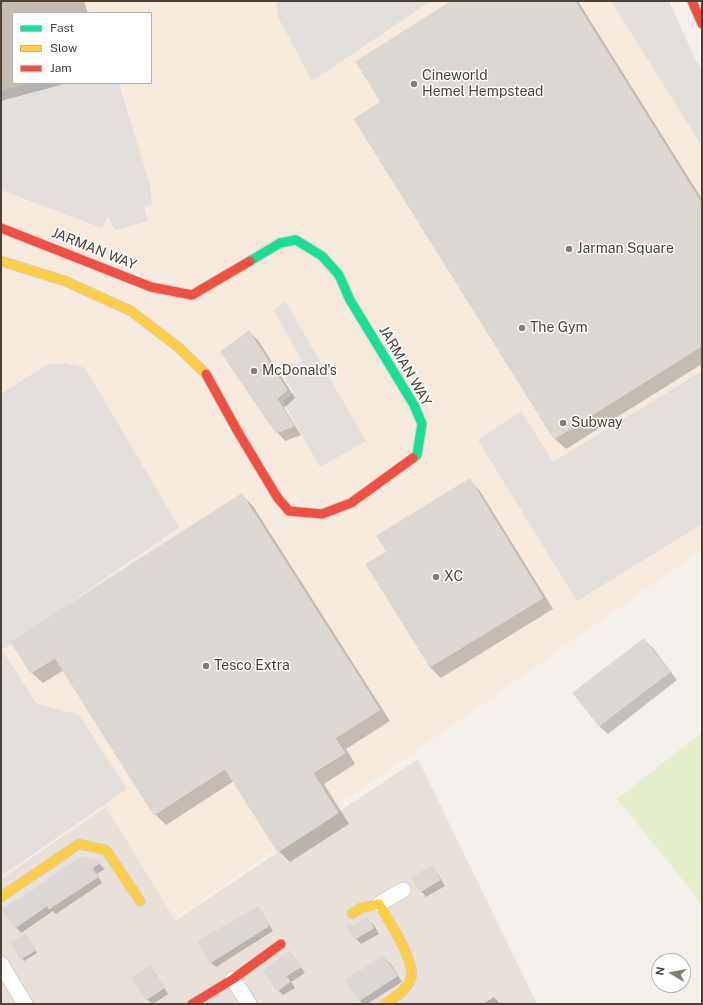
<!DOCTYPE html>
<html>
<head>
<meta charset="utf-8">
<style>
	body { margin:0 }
	#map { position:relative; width:703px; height:1005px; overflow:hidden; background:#f3f0ec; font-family:"Public Sans",sans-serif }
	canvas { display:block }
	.frame { position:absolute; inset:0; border:2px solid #4a4137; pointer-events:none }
	.legend { position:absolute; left:12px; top:12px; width:140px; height:72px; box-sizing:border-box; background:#fff; border:1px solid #b7b3af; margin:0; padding:5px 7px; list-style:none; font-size:12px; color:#4a4137 }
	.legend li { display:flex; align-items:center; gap:8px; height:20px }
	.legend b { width:20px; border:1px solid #b7b3af }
	.north { position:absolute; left:651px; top:953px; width:40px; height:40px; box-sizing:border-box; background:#fff; border:1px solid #b7b3af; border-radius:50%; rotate:280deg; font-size:11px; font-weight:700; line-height:16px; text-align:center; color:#4a4137 }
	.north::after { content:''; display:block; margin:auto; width:14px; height:18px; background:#857e76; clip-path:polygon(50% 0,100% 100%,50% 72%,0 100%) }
</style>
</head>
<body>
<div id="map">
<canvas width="703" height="1005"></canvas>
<div class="frame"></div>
<ul class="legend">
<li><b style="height:5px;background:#16e098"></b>Fast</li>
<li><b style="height:5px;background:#ffcf43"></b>Slow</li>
<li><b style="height:5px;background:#f24e42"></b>Jam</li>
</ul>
<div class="north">N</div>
</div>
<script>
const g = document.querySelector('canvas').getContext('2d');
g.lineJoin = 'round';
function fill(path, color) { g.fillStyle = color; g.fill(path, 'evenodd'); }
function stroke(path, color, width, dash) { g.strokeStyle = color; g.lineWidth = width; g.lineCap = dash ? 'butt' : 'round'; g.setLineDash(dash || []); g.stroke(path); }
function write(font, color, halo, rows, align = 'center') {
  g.font = font + ' "Public Sans",sans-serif'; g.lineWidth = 3; g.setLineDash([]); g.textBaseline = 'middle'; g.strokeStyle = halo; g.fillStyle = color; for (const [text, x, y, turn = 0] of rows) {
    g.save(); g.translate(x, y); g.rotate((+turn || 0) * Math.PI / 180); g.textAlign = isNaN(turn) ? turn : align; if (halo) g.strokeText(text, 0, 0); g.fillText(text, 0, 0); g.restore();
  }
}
const residential = new Path2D(`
	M418,759L537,1004H1V879L106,807L176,920Z`);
const commercial = new Path2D(`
	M1,1H653L702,100V550L175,920L106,807L1,879ZM13,13H151V83H13Z`);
const green = new Path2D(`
	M702,732V904L617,799Z`);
const parking = new Path2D(`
	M276,1H431L312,81L278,17Z
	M611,1H669L695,59L702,69V146Z
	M30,83H122L120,87L150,185L152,205L144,206L148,221L115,230L108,215L102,228L1,190V91Z
	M285,301L366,441L320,467L283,401L294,392L282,373L302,361L274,310Z
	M65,363L85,368L179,527L2,650L37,704L79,715L127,789L1,876V394L46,365Z
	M702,371V524L577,601L478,440L521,411L553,462Z`);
const shadow = new Path2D(`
	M1,1H84L88,13H13V83H68L1,101Z
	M454,1H578L702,199V364L566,449L555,439L355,119L383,102Z
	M249,332L258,340L295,398L284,408L301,435L285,441L277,432Z
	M469,480L480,491L553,609L441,678L430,667L388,552Z
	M242,495L253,506L390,721L346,749L355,764L324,784L349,824L290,862L279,851L234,781L166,825L155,814L64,670L43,683L32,673L13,642Z
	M644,640L653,648L677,680L608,734L599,726Z
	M98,862L105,869L97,874L102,883L56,914L53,911L21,933L16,927Z
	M431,867L437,873L445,886L426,897L421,891Z
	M258,908L262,913L273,931L216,967L211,963L199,942Z
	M368,920L374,925L379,934L361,944L356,939L348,926L353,927Z
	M28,937L37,953L24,961L22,958Z
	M290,953L295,958L305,973L291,982L295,988L283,995L278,990Z
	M384,958L390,963L402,982L367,1004H363L359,1000Z
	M150,968L155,973L168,994L153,1004L146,999Z
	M494,997L500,1004H483Z`);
const building = new Path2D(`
	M452,1H575L702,204V346L554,439L354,119L381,102L356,62Z
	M249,331L287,390L277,399L294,426L276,433L221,352Z
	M470,479L543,598L430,667L366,564L387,552L377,536Z
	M242,494L380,710L335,738L345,753L313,773L338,813L278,852L225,769L154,815L55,658L31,673L11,642Z
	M644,639L670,672L599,726L573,693Z
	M81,857L99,861L100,863L92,868L98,877L49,909L47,906L15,928L2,909L20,899Z
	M432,866L440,880L420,892L412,878Z
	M258,907L269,926L210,963L198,942Z
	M366,919H368L374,928L355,939L346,925L353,926Z
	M26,934L36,950L21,959L11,943Z
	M290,951L301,967L286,976L290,982L277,991L264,971Z
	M384,956L397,976L359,1001L346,980Z
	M150,966L164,988L146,1000L132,978Z`);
const street = new Path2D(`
	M379,904L403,890
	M1,964L25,1004
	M233,979L249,1004`);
const fast = new Path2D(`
	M250,261L280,243L296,240L322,256L339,275L350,300L414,405L422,424L417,455L413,458`);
const slow = new Path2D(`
	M1,261L65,281L131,311L178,347L206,374
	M1,897L79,844L106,850L140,901
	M352,914L361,908L379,904C388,919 416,962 411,978C407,990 395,997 385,1004`);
const jam = new Path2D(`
	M692,1L702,24
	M1,228L151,287L192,295L250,261
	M206,374L238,432L277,497L289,511L322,514L351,503L413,458
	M192,1004L233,979L281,944`);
const markers = [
	[414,84,4,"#857e76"],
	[569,249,4,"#857e76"],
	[522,328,4,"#857e76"],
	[254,371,4,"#857e76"],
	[563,423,4,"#857e76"],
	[436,577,4,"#857e76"],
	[206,666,4,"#857e76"]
];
const poiNames = [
	["Cineworld",422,76],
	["Hemel Hempstead",422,92],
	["Jarman Square",577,249],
	["The Gym",530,328],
	["McDonald's",262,371],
	["Subway",571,423],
	["XC",444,577],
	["Tesco Extra",214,666]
];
const streetNames = [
	["JARMAN WAY",94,249,22],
	["JARMAN WAY",405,366,60]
];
fill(residential, '#e7e1d9');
fill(commercial, '#f6eadf');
fill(green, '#e4eecb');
fill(parking, '#e2dfdc');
fill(shadow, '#0003');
fill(building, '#dbd7d3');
stroke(building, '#dbd7d2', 1);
stroke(street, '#d1cec9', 17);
stroke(fast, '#d4cec4', 11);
stroke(slow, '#d4cec4', 11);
stroke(jam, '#d4cec4', 11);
stroke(street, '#fdfdfc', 15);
stroke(fast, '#16e098', 9);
stroke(slow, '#ffcf43', 9);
stroke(jam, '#f24e42', 9);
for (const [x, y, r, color] of markers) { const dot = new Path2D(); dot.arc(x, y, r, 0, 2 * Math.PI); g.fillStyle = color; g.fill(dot); stroke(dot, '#fff', 1.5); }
write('14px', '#4a4137', '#fff', poiNames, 'left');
write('14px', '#4a4137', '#fff', streetNames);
</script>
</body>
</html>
